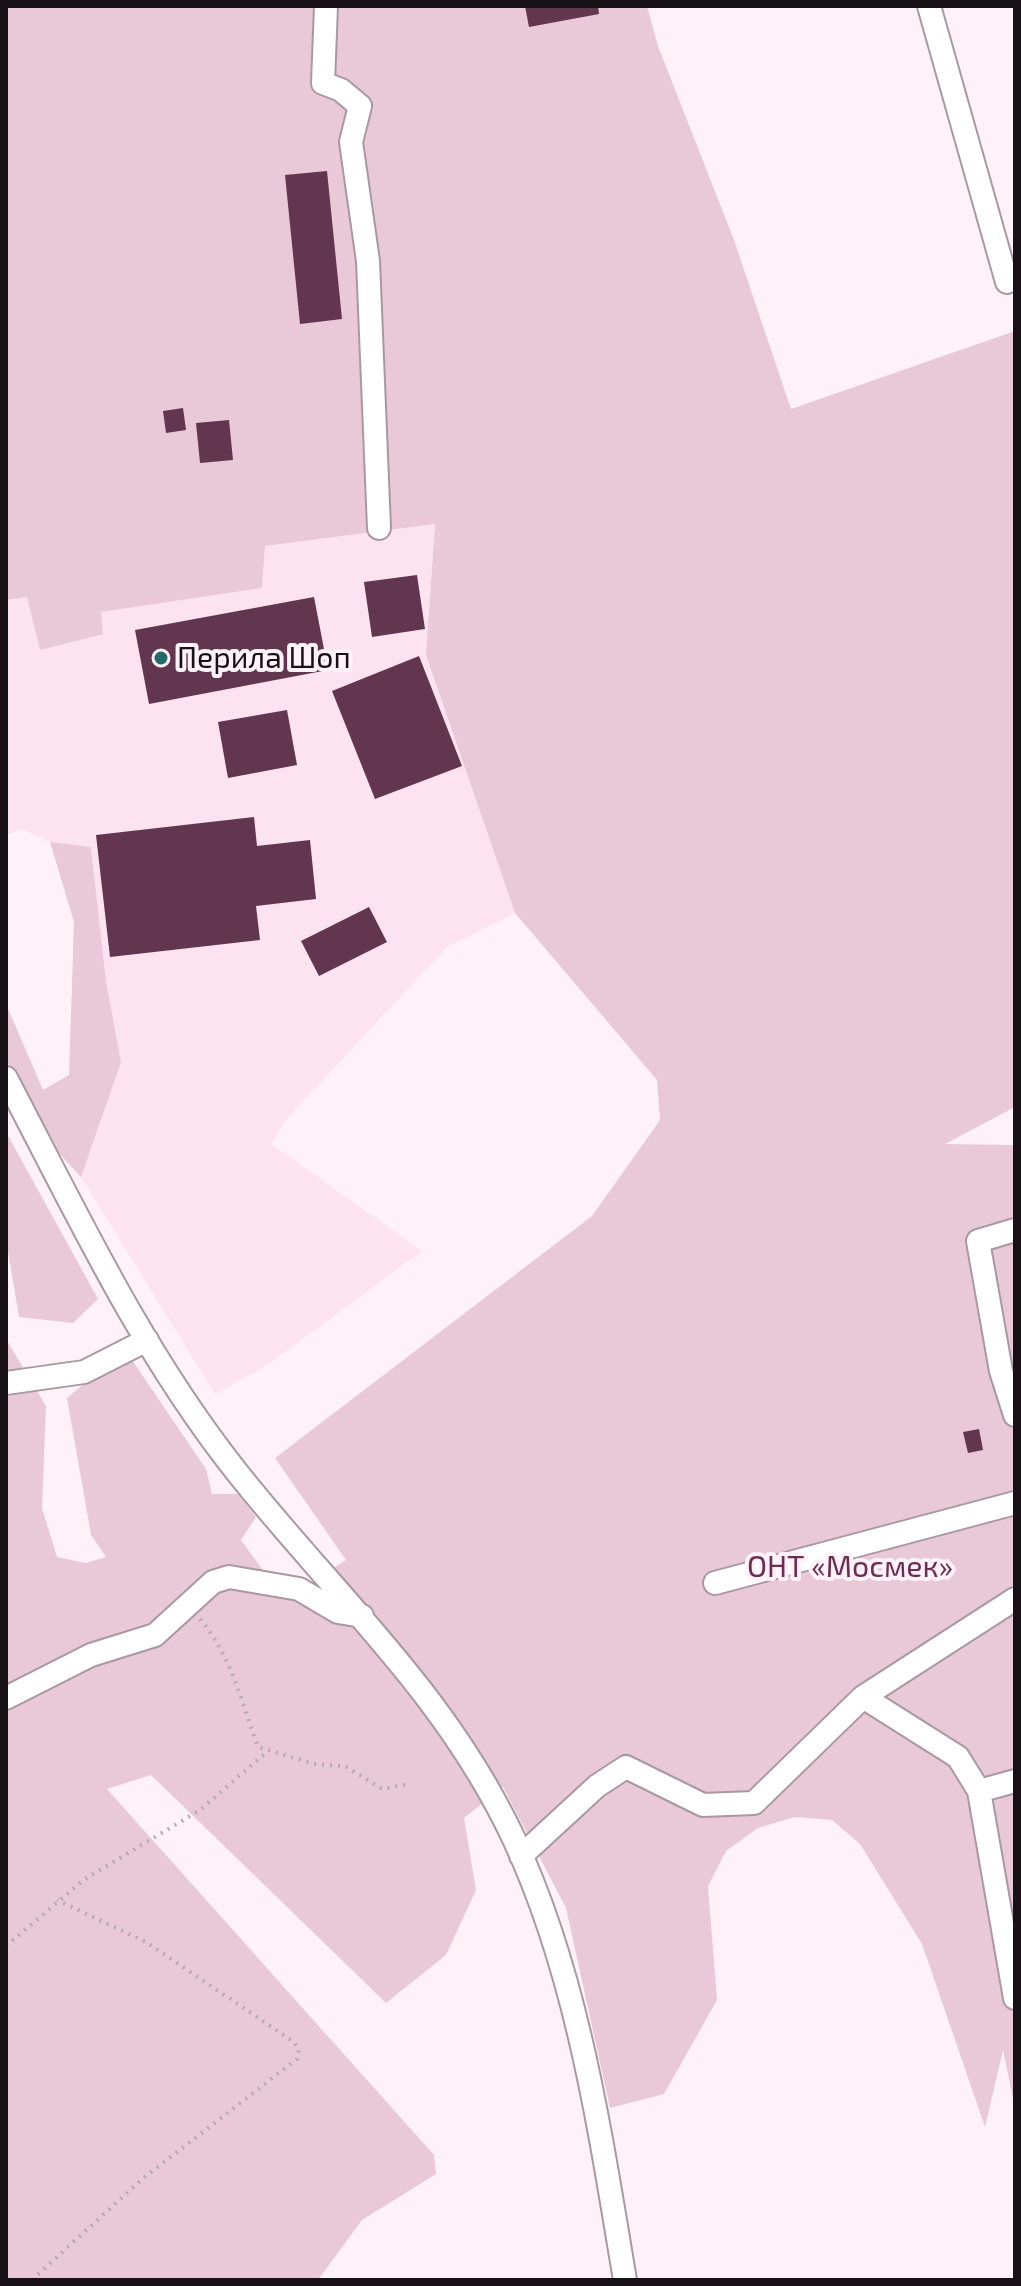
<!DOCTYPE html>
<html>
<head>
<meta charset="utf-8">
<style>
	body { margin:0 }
	#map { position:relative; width:1021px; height:2286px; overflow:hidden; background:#fef2f8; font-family:"Exo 2",sans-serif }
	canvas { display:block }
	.frame { position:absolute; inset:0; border:8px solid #171014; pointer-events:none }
</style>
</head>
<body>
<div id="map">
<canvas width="1021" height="2286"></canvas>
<div class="frame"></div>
</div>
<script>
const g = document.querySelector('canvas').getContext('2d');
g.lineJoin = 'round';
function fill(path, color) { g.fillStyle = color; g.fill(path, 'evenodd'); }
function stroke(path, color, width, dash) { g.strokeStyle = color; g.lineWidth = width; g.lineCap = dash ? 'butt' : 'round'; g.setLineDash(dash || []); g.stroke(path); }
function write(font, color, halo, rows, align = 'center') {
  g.font = font + ' "Exo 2",sans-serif'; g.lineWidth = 8; g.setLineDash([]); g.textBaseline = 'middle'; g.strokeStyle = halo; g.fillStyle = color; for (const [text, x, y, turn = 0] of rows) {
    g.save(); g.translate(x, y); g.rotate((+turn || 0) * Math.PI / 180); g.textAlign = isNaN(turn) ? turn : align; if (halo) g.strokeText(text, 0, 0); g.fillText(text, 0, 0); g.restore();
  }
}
const built = new Path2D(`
	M435,524L426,655L515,913L447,947L289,1116L271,1144L422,1251L270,1363L215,1394L81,1177L121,1062L106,981L91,847L50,842L22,829L6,835V600L27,597L40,650L100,612L262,588L265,546Z`);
const green = new Path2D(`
	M6,6H647L658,46L734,240L791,409L1015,331V1107L945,1144L1015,1145V2108L1003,2050L985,2127L922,1944L860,1844L832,1820L795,1817L758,1828L726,1851L708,1886L717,2000L664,2094L610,2108L566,1908L503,1787L464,1818L476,1890L446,1955L386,2003L151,1775L107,1789L434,2155L436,2174L362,2220L318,2280H6V1339L46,1406L42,1508L57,1557L86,1563L106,1557L91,1535L67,1398L91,1378L132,1360L206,1469L212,1494H238L256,1517L241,1540L285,1600L346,1560L275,1458L592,1216L660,1120L657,1080L515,913L426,655L435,524L265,546L262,588L101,612L103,634L40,650L27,597L6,600Z
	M50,842L91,847L106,981L121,1062L81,1177L56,1150L6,1060V1004L43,1090L69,1075L74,922Z
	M6,1132L98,1299L73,1323L19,1317L6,1239Z`);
const building = new Path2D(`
	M525,6H598L599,14L529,27Z
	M327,171L342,319L300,324L285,175Z
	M183,408L186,430L166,433L163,411Z
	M229,420L233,460L200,463L196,423Z
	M417,575L425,629L372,637L364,582Z
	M314,597L328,670L149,704L135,630Z
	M419,656L462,766L375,799L332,691Z
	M287,710L297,765L228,778L218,722Z
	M254,817L257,846L310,840L316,899L256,906L260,940L110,957L96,835Z
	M369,907L387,942L319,976L301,941Z
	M979,1429L983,1450L968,1453L963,1432Z`);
const path = new Path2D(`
	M200,1619C232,1657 241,1701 258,1747L314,1764L345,1766L382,1789L409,1784
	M6,1946L85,1879L200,1810L268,1751
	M32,2280L141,2180L297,2059L299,2050L294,2042L146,1942L57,1900`);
const minor = new Path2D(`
	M326,6L323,83L341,90L360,106L351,142L368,261L379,528
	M929,6L1007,282
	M6,1078C76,1212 141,1351 236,1471C334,1595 445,1692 514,1839C578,1976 600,2132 625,2280
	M1015,1230L978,1241L1001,1371L1015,1415
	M6,1383L84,1372L147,1340
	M715,1583L1015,1503
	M863,1697L958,1757L979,1791L1015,1998
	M6,1698L91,1655L155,1635L213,1582L229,1577L299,1589L338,1612L362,1616
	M979,1791L1015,1781
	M521,1856L597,1786L626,1767L703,1805L754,1803L863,1697L1015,1599`);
const markers = [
	[161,658,8,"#206b67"]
];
const poiNames = [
	["Перила Шоп",177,658]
];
const parkNames = [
	["ОНТ «Мосмек»",850,1567]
];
fill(built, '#fde2ef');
fill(green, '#e9c8d8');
fill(building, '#62364e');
stroke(minor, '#a998a0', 26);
stroke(path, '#b4aaaf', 4, [2, 6]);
stroke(minor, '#fff', 22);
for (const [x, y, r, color] of markers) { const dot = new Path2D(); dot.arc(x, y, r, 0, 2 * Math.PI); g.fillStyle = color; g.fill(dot); stroke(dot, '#fef2f8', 3); }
write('30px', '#171014', '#fef2f8', poiNames, 'left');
write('30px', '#6d2d52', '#fef2f8', parkNames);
</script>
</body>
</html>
